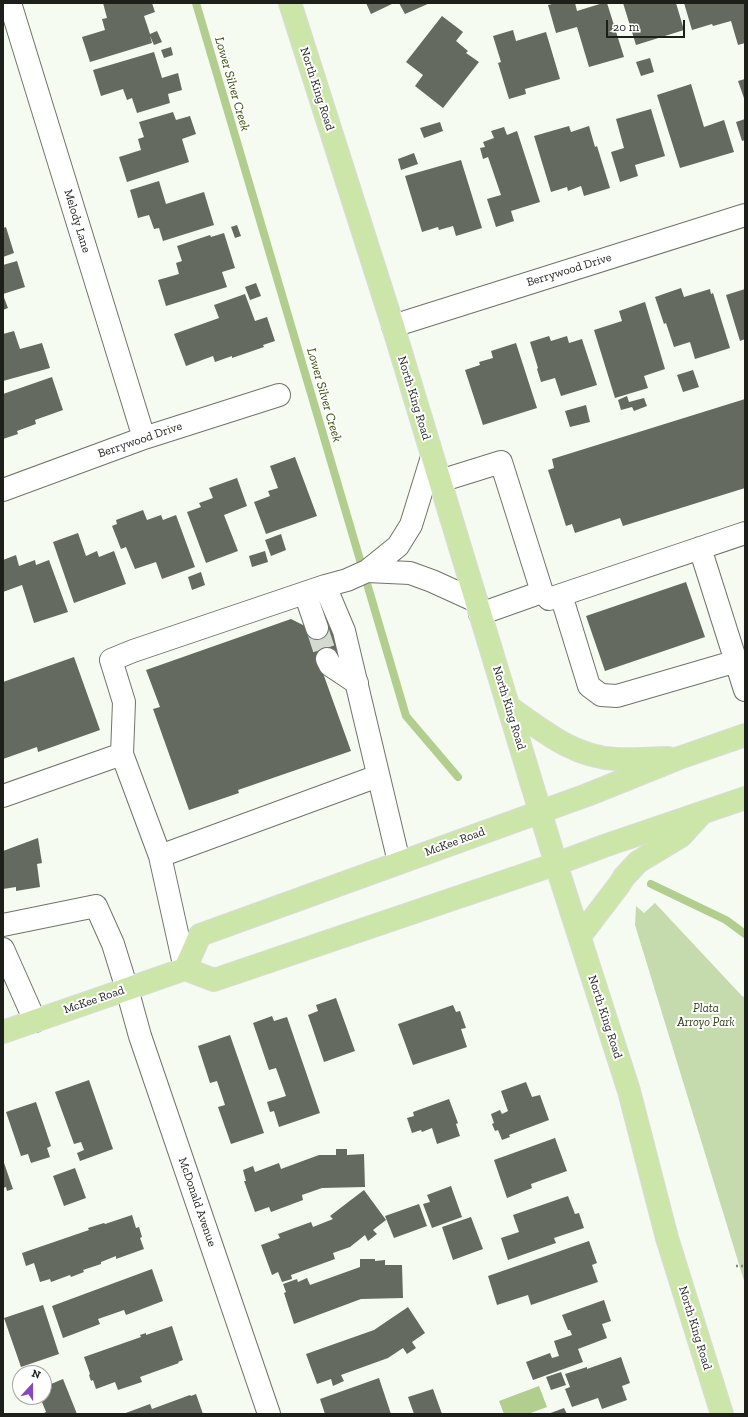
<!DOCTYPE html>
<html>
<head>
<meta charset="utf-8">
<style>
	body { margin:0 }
	#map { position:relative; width:748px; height:1417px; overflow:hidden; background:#f5fbf0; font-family:"Zilla Slab",serif }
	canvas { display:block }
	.frame { position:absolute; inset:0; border:4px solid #1d1f1b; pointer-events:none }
	.north { position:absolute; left:12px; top:1365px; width:40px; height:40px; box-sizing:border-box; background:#fff; border:1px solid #a5a5a4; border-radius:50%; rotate:21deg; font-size:11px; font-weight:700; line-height:16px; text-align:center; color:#1d1f1b }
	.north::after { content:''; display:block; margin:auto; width:14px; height:18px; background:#8a47bb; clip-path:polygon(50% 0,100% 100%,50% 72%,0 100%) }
	.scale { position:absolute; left:606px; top:20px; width:79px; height:18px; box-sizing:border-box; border:2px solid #1d1f1b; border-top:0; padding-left:5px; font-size:12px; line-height:14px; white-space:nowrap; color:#1d1f1b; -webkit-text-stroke:3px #fff; paint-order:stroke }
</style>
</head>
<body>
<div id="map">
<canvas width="748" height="1417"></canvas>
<div class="frame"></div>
<div class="north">N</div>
<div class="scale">20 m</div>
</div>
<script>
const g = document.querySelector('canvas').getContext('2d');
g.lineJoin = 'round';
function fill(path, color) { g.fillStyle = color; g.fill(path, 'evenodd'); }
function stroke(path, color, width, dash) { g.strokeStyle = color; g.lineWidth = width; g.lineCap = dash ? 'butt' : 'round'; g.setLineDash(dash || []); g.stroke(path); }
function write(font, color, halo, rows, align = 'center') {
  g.font = font + ' "Zilla Slab",serif'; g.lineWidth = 4; g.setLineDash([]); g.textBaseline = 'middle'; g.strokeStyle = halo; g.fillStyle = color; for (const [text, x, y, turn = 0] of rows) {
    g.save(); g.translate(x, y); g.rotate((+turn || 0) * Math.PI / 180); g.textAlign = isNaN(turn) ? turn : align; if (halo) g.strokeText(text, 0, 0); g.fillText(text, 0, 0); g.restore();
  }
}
const green = new Path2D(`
	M655,903L742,996L745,997V1284L635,925L636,906L644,913Z`);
const water = new Path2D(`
	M539,1386L547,1407L528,1414H504L499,1401Z`);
const stream = new Path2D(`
	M196,3L406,716L458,777
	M651,884L726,920L745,934`);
const building = new Path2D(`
	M103,3H152L155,12L144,16L150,34L157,31L162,42L154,45L150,36L152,43L90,62L82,37L105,30L102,19L107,18Z
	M366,3H394L371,14Z
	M399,3H430L405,14Z
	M556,3H575L577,11L603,3H607L624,57L589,67L577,27L556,33L548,5Z
	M623,3H676L684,30L636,45Z
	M684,3H744L745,8V43L738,45L731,21L713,26L712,24L692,30Z
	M442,16L463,32L456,41L468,51L466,53L479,62L443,108L415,86L423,75L406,62Z
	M513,30L516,41L546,32L560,79L525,89L526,94L509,99L498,63L501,62L493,36Z
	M171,47L173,55L164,58L161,50Z
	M154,52L162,78L178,73L182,90L168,94L170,103L137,113L132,98L127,100L123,89L101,96L93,70Z
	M650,58L654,72L641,76L636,62Z
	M745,79V101L738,81Z
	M691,84L704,127L724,120L734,152L680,168L657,95Z
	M651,109L665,156L635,165L638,176L620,182L611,152L624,148L616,119Z
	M173,112L176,120L190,116L196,134L182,139L189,162L127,182L119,157L141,150L138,139L144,137L139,122Z
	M745,119V140L742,141L736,122Z
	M440,122L443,131L424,138L420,128Z
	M569,126L571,132L589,126L595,147L597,146L610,188L584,196L581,186L568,191L567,187L551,192L534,136Z
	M504,127L507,135L517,131L540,202L511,211L514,221L496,227L487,199L501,195L488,157L483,159L480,148L485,147L483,142L494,138L491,131Z
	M414,153L418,164L401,170L398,159Z
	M461,160L482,228L456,236L453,226L439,230L438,227L422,232L405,176Z
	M159,181L166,204L204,192L214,225L163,241L159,228L154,229L149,215L138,218L130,190Z
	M237,225L241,236L235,238L231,227Z
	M6,227L14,253L3,257V228Z
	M224,233L235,268L222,272L227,287L166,306L158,280L179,274L176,263L182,261L177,246L210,235L211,237Z
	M17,261L25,287L3,294V265Z
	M256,283L261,296L250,300L245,287Z
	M681,288L684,297L710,289L711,294L713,293L730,348L695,359L690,342L674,347L666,323L664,324L655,297Z
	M745,289V339L740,341L726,295Z
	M245,294L255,321L267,317L275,341L263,345L264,347L232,358V356L215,362L213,356L186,366L174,334L219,318L214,305Z
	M3,295L8,308L3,310Z
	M645,302L665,369L644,376L648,388L615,398L594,330L622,321L619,311Z
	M14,331L20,349L42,343L50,368L3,381V334Z
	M549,336L551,341L567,336L569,343L582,339L597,385L561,396L555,378L541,382L537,369L538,368L530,342Z
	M516,343L537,408L483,425L465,370L480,365L479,362L493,358L491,351Z
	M693,370L699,387L683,392L677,375Z
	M52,377L63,410L35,420L36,424L17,431L18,434L3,439V394Z
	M627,396L629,402L644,398L647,406L634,411L632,407L621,410L618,400Z
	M745,399V488L623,526L620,518L575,533L572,524L566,526L548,470L554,468L552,459Z
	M586,405L590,422L570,427L565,411Z
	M295,457L317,516L266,534L254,502L270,496L268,491L278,488L270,466Z
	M237,478L247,506L224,515L238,551L206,563L187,512L201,507L199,503L213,498L209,488Z
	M143,510L147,520L161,515L163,520L176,515L195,567L162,579L156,562L135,569L126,547L121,549L112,526L117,524L116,520Z
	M78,533L86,556L97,551L99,557L114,551L126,584L74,603L53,542Z
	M281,534L286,550L271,556L265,540Z
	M265,551L268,562L252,567L249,556Z
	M16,555L19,566L35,560L36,565L49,560L68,612L34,623L22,585L3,592V560Z
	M201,572L205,585L192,590L188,577Z
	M686,582L705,637L605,671L586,616Z
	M291,619L307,627L317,628L330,623L341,654L319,662L351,751L238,790L239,793L189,810L153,709L160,707L146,670Z
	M74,657L100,730L38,752L37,747L3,759V682Z
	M38,838L42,863L37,864L40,887L16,891V887L3,889V851Z
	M336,998L355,1051L324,1062L308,1015L318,1011L316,1005Z
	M453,1005L456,1012L460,1011L466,1028L461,1029L467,1047L413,1065L398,1024Z
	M272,1016L274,1021L287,1017L320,1113L279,1127L274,1111L270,1112L267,1102L286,1096L276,1068L269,1070L253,1023Z
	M230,1035L264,1133L231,1144L218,1107L225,1105L217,1081L210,1083L198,1046Z
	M89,1080L113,1149L80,1161L77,1153L84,1150L81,1142L74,1144L55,1092Z
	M526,1082L532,1097L540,1095L549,1120L509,1135L510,1137L502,1140L498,1130L495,1131L492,1124L494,1123L491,1114L500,1110L502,1114L508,1111L501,1091Z
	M449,1099L458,1123L456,1124L460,1136L437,1144L432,1128L422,1132L421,1130L412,1133L407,1118L414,1116L413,1112Z
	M36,1102L51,1146L47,1148L50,1157L31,1163L28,1154L21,1156L6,1112Z
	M555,1138L567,1171L531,1184L532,1188L507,1198L494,1160Z
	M336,1149H347V1155L364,1154L365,1187L322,1188L302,1195L303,1200L271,1212L269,1207L255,1212L244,1181H246L243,1170L253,1166L255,1172L279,1163L281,1169L319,1155H336Z
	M3,1160L13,1189L7,1191L6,1187L3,1188Z
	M75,1168L86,1198L64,1206L53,1176Z
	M451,1186L462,1217L432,1228L423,1204L430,1202L427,1195Z
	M364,1190L386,1220L373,1230L377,1234L368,1241L365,1235L350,1247L333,1253L335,1259L291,1275L292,1279L282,1282L278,1272L272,1275L261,1245L280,1238L278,1234L311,1222L313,1227L333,1219L330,1216Z
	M568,1196L575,1214L579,1213L584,1228L554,1238L556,1243L508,1260L501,1238L519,1232L513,1215Z
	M419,1204L427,1226L394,1238L385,1216Z
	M132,1215L136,1228L139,1227L142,1237L140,1238L144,1249L116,1259V1256L101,1262V1264L83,1270L84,1272L71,1277L70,1275L51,1282L50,1279L40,1282L34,1263L26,1266L22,1253L89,1230L88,1228L104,1223L105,1224Z
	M471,1217L483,1249L453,1260L442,1227Z
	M589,1241L597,1263L592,1265L598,1282L531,1305L528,1295L497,1305L488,1276Z
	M360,1259H375V1261L385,1260V1265H402L403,1298L361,1299L294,1324L284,1293L286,1292L283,1284L297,1279L298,1282L307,1278L310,1285L360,1267Z
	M152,1269L163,1301L126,1315L124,1310L98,1319L100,1324L63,1338L52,1306Z
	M604,1300L611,1321L602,1324L607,1338L578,1349L583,1362L533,1380L526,1362L550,1353L552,1358L559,1356L554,1341L572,1335L570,1330H568L562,1315Z
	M43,1305L59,1354L21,1367L4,1318Z
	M408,1307L425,1333L412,1342L416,1348L407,1354L403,1348L388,1358L341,1375L344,1381L333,1386L331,1379L317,1384L306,1354L374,1330Z
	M172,1326L183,1360L178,1362L179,1363L140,1377L142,1382L118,1390L115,1382L96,1389L93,1380L91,1381L89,1375L90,1374L84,1357L141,1337L140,1335L146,1333V1335Z
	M621,1357L630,1383L622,1386L627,1400L602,1409L598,1398L572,1407L565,1389L570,1387L565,1374L587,1367V1369Z
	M561,1372L566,1385L551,1390L546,1377Z
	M379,1378L391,1414H325L320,1399Z
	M63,1379L77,1414H42L46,1412L40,1397H44V1387Z
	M433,1389L442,1414H414L408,1397Z
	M196,1394L203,1414H123L150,1404L152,1409L190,1395L191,1396Z
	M564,1408L567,1414H548Z`);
const minorTunnel = new Path2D(`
	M317,628L327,659`);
const path = new Path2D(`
	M736,1266H745`);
const minor = new Path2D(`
	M10,3L144,438
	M393,326L745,215
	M440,481L501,462L542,592L549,599L745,533
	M3,490L144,438L279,395
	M700,548L745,690
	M367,571L410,573L432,581L476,601
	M325,586L344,631L399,862
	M305,593L317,628
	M561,595L589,686L601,695L617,696L737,661
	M480,614L542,592
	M327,659L330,665L357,683
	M122,754L160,856L185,969
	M3,796L122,754L124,702L111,660L133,651L325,586L347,580L367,571L398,546L411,525L432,457
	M160,856L378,776
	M3,925L96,906L113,944L127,989L140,1036L269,1414
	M3,949L35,1021`);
const major = new Path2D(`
	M290,3L393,326L556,864L629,1091L667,1238L722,1414
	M509,707C542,730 573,757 616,759C633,760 651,758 668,758
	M580,936L619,885L624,877L638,862L681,836L702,813
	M185,969L200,935L587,795L679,758L745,735
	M3,1032L185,969L214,980L556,864L604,846L745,798`);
const streetNames = [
	["North King Road",317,89,72],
	["Melody Lane",77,221,73],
	["Berrywood Drive",569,270,-17],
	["North King Road",414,398,73],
	["Berrywood Drive",140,440,-19],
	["North King Road",509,708,73],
	["McKee Road",455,842,-20],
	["McKee Road",94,1000,-19],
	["North King Road",605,1017,72],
	["McDonald Avenue",197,1202,71],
	["North King Road",695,1328,73]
];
const parkNames = [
	["Plata",706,1009],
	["Arroyo Park",706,1023]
];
const waterNames = [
	["Lower Silver Creek",232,84,74],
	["Lower Silver Creek",324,395,74]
];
fill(green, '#c5dbae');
fill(water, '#b1ce8f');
stroke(stream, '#b1ce8f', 8);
fill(building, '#656a60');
stroke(minorTunnel, '#d5dad0', 22, [22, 11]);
stroke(minor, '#6f746a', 24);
stroke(major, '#dbdbdb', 24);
stroke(path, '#848880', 2.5, [2, 3]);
stroke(minor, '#fff', 22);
stroke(major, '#cce6aa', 22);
write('12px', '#1d1f1b', '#fff', streetNames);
write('italic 12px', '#2d3f12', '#fff', parkNames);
write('italic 13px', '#314902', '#fff', waterNames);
</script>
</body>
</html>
